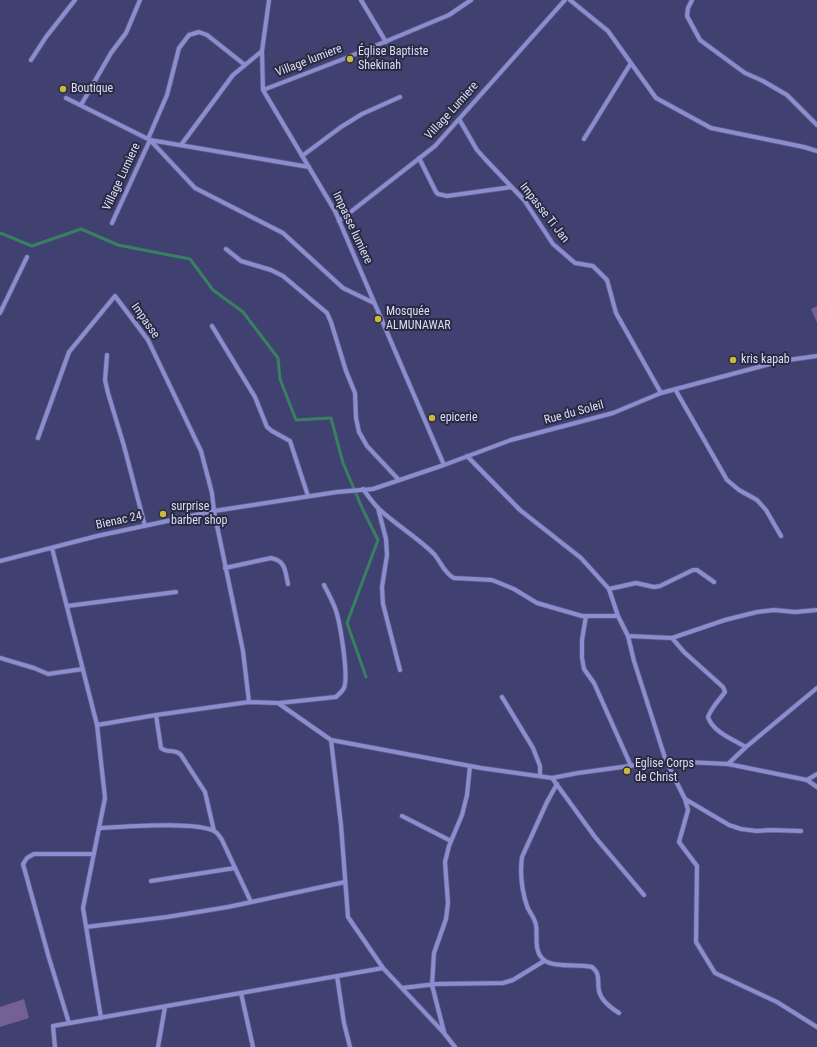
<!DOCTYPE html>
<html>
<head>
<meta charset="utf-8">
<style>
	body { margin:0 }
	canvas { display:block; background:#404071 }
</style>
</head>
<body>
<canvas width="817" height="1047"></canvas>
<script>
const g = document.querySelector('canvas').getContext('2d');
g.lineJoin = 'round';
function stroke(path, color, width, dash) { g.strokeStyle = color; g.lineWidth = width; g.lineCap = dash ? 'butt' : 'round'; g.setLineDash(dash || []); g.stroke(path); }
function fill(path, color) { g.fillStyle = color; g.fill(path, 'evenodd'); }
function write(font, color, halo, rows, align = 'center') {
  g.font = font + ' "Roboto Condensed",sans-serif'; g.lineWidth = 4; g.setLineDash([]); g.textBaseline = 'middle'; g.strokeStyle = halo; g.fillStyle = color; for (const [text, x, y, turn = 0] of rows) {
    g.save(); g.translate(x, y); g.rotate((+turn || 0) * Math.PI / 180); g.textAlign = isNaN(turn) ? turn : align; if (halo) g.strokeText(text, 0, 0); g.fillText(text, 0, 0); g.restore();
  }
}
const stream = new Path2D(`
	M0,233L32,246L81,229L118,245L190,259L213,290L243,312L278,358L280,379L296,420L331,418L343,463L363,510L378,540L347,623L366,677`);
const building = new Path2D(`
	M817,306V323L811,309Z
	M24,999L29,1018L0,1027V1007Z`);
const street = new Path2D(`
	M269,0L262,51L263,90L335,211L444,465
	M361,0L386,42
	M570,0L608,31L656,98L711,128L804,147L817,151
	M692,0L688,8L687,16L700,40L745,73L763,81L787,95L817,125
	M31,60L46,37L75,0
	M263,90L346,58L449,15L471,0
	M66,98L150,140L112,223
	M81,105L111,53L126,33L140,0
	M459,119L477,150L486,160L524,200L553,244L575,263L593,266L607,280L616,313L661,393
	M148,139L167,95L179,48L189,35L199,32L207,35L245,65
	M584,139L631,63
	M181,145L233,75L262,51
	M302,156L341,127L362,114L400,97
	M419,158L436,192L438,194L447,196L512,187
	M309,167L150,140L195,188L283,233L343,288L374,303
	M339,221L435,146L565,0
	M226,249L241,261L271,270L283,276L327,313L331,322L346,371L355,393L356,418L359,432L367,446L399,480
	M0,313L27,257
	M212,326L255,397L267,427L272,431L290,441L308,496
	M107,355L105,380L108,393L124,446L145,526
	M675,389L727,480L739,490L757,500L766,510L781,536
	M38,438L69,352L115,296L148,340L201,451L212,493L214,511L243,651L249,702
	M467,456L520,510L581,558L609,589L618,616L628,636L634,661L666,761L685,799L688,810L679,842L697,866L696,942L715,973L777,1002L817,1027
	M363,489C368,496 373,503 379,509C396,525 417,537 434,554C441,562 444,573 454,578L492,580L514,589L537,603L582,616H618
	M378,508L386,539L387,555L382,587L383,604L400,670
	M52,548L97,725L105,798L83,908L101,1018
	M0,561L97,536L214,511L337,492L373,489L444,465L511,440L613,413L661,393L781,361L817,356
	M225,568L271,558C286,561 285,571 288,584
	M609,589L636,583L654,587L660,586L693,570H697L714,582
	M67,606L176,592
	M586,616L582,640V658L584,669L594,683L631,766
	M628,636L672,638L725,620L757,612L774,610L795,612L817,610
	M672,638L684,652L723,687L725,692C719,700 711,708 708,717C713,732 732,739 746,747
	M0,658L34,668L48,674L83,669
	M502,697L533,748L540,766V776
	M279,703L336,697C339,694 342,692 344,688C349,676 340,621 335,608C332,600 328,593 324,585
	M156,715L161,748C168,754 174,748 181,755L205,792L214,831
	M97,725L156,715L249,702L278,703L331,740L481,768L552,778L578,773L666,761L728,764L807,780L817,787
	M331,740L341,825L348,917L383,968L444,1033L455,1047
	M728,764L746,747L817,688
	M552,778L595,837L644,895
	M807,780L817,774
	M557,784L547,802L522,857C520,872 522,891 527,906C529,912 535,918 536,925C538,936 533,951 544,960C554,968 579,964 592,967C601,974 597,982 599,991C601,1001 611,1008 619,1013
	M685,799L729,825L741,829L757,831L770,830L801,831
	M402,816L451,841
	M99,828C124,827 194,821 214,831C218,833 220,837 222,840L251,902
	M151,881L235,868
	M86,927L167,917L228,907L345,882
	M337,976L344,1023L350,1047
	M402,988L436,984L503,983L513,980L544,961
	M241,993L253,1047
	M69,1023L49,958L23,864L27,858L34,854H94
	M444,1032L432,985L434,953L446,919L448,903L445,862L449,846L462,815L467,795L470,766
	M55,1047L53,1026L383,968
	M158,1047L165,1007`);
const markers = [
	[350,59,4,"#caba39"],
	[63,89,4,"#caba39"],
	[378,319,4,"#caba39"],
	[733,360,4,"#caba39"],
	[432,418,4,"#caba39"],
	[163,514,4,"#caba39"],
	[627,771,4,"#caba39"]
];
const poiNames = [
	["Église Baptiste",358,52],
	["Shekinah",358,66],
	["Boutique",71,89],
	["Mosquée",386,312],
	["ALMUNAWAR",386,326],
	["kris kapab",741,360],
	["epicerie",440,418],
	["surprise",171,507],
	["barber shop",171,521],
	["Eglise Corps",635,764],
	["de Christ",635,778]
];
const streetNames = [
	["Village lumiere",309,61,-21],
	["Village Lumiere",452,111,-48],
	["Village Lumiere",122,177,-65],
	["Impasse Ti Jan",544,213,52],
	["Impasse lumiere",352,228,65],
	["Impasse",145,321,55],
	["Rue du Soleil",574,413,-15],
	["Bienac 24",119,521,-12]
];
stroke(stream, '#378160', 3);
fill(building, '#746093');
stroke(street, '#5c5c8a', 5.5);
stroke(street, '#8b8ece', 4);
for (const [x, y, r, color] of markers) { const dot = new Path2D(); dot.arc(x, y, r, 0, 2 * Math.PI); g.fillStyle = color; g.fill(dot); stroke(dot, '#2a2a41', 1.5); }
write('12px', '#dbddfb', '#2a2a41', poiNames, 'left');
write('12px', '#dbddfb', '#2a2a41', streetNames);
</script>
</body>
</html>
